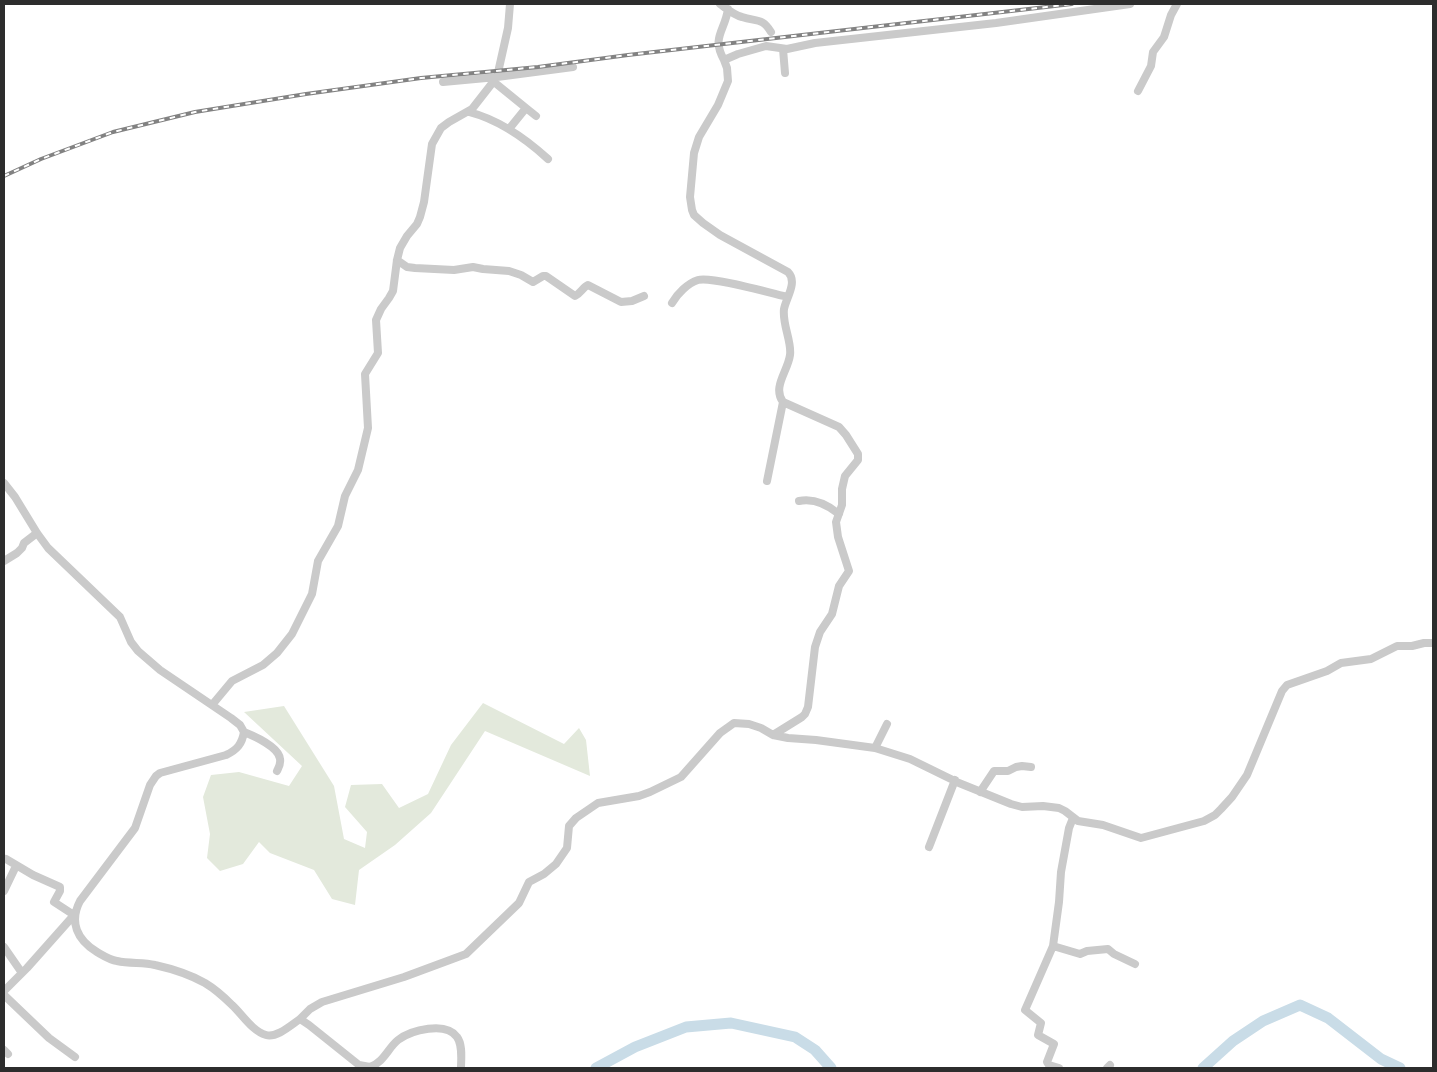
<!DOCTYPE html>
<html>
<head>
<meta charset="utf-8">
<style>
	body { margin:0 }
	#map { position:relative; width:1437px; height:1072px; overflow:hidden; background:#fff; font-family:"Open Sans",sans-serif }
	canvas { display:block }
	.frame { position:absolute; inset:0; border:5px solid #2d2d2d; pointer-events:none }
</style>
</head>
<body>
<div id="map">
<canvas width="1437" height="1072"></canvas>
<div class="frame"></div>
</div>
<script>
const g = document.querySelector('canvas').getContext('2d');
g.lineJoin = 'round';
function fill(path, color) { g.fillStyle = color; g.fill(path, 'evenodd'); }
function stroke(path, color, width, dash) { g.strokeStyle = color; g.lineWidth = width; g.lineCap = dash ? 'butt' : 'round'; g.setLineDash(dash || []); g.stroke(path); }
const green = new Path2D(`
	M483,703L564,744L579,728L586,740L590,776L485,731L431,813L395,845L359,870L355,905L332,899L314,870L270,853L259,842L243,864L220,871L207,858L210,834L203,797L211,775L239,772L289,786L302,766L244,712L284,706L334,786L344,839L365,848L367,832L345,807L351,785L382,784L399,808L428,794L451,745Z`);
const river = new Path2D(`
	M596,1068L635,1047L686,1027L731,1023L795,1037L815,1050L831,1068
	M1203,1068L1233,1041L1263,1021L1300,1005L1328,1018L1381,1059L1400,1068`);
const minor = new Path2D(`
	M720,4C727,9 734,15 742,17C756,22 762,17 771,32
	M783,49L785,73
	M724,60C711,37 725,31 728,9
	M443,82L497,77L573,67
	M494,82L526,108
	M1138,91L1151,66L1153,52L1164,37L1171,15L1177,4
	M469,112C500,120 525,138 548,159
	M509,129L526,108L536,116
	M397,260L407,267L415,268L454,270L473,267L483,269L509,271L521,275L533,282L543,276H546L575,296C581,293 583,287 588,285L621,302L632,301L644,296
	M672,303C677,294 688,283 698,280C711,276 771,293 788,297
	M767,481L783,402
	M4,483L15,497L37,533L48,548L120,617L131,642L138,651L160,670L231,718L240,725L244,732C242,744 237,750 226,755L160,773L156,776L150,785L135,828L80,901C69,922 77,940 97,952C104,956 110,960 117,961C130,964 143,962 155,965C173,969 189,974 205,983C215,989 224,997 232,1005C242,1014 252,1031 266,1035C277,1038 291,1025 300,1019L309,1025L359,1065L370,1067C384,1062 388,1048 398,1040C411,1030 446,1021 457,1037C463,1045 461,1059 461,1068
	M799,501C814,498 828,505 839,514
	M4,561L17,553L22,548L24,543L37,533
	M212,705L232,681L263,665L277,653L292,634L312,594L318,561L338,526L345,496L358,470L368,428L365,374L378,353L376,320L381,309L389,298L393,291L397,260L400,248L407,236L417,224L420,217L424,202L432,144L441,128L449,122L472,109L497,77L508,28L510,4
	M244,732C254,736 279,747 280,759C281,764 279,767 277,771
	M773,735L802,717L805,714L808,707L815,647L820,632L832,614L839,586L849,571L838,537L836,522L842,505V489L845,476L858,460V454L846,435L839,427L783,402C772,387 788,371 790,355C792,342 782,324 784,309C786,298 798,282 788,272L720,235L703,223L694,215L692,210L690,197L694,153L699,137L718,105L728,81L727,68L724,60L738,54L766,46L787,49L815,43L996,23L1130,4
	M875,748L887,724
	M980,792L994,771H1008L1016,767L1022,766L1031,767
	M929,847L955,780
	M6,859L33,875L60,887V891L54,902L74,915
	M4,891L16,866
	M1053,946L1080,954L1087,951L1108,949L1114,954L1135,964
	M4,947L22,973
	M4,991L27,968L75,914
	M4,995L49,1038L75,1057
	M300,1019L310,1009L322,1002L404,977L466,954L519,903L529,882L544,874L556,864L567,848L569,826L576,818L598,803L639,796L650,792L681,777L720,733L734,723L749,724L761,728L773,735L788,738L816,740L875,748L910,759L959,783L1011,804L1022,807L1043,806L1059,808L1065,811L1078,821L1103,825L1141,838L1204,821L1215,815L1221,809L1232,797L1247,775L1282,691L1287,685L1327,671L1341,663L1371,659L1397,646H1412L1424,643H1433
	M4,1050L8,1054
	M1059,1068L1049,1065L1047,1062L1054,1044L1038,1035L1041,1023L1025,1010L1053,946L1059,902L1061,872L1069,828L1073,818
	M1107,1068L1110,1065`);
const rail = new Path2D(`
	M4,176L41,159L113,132L195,112L306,94L421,78L538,67L628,55L1072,4`);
fill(green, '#e3e9dc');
stroke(river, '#c9dce7', 11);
stroke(minor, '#cacaca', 8);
stroke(rail, '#828282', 4);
stroke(rail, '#fff', 2, [5.5]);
</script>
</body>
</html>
